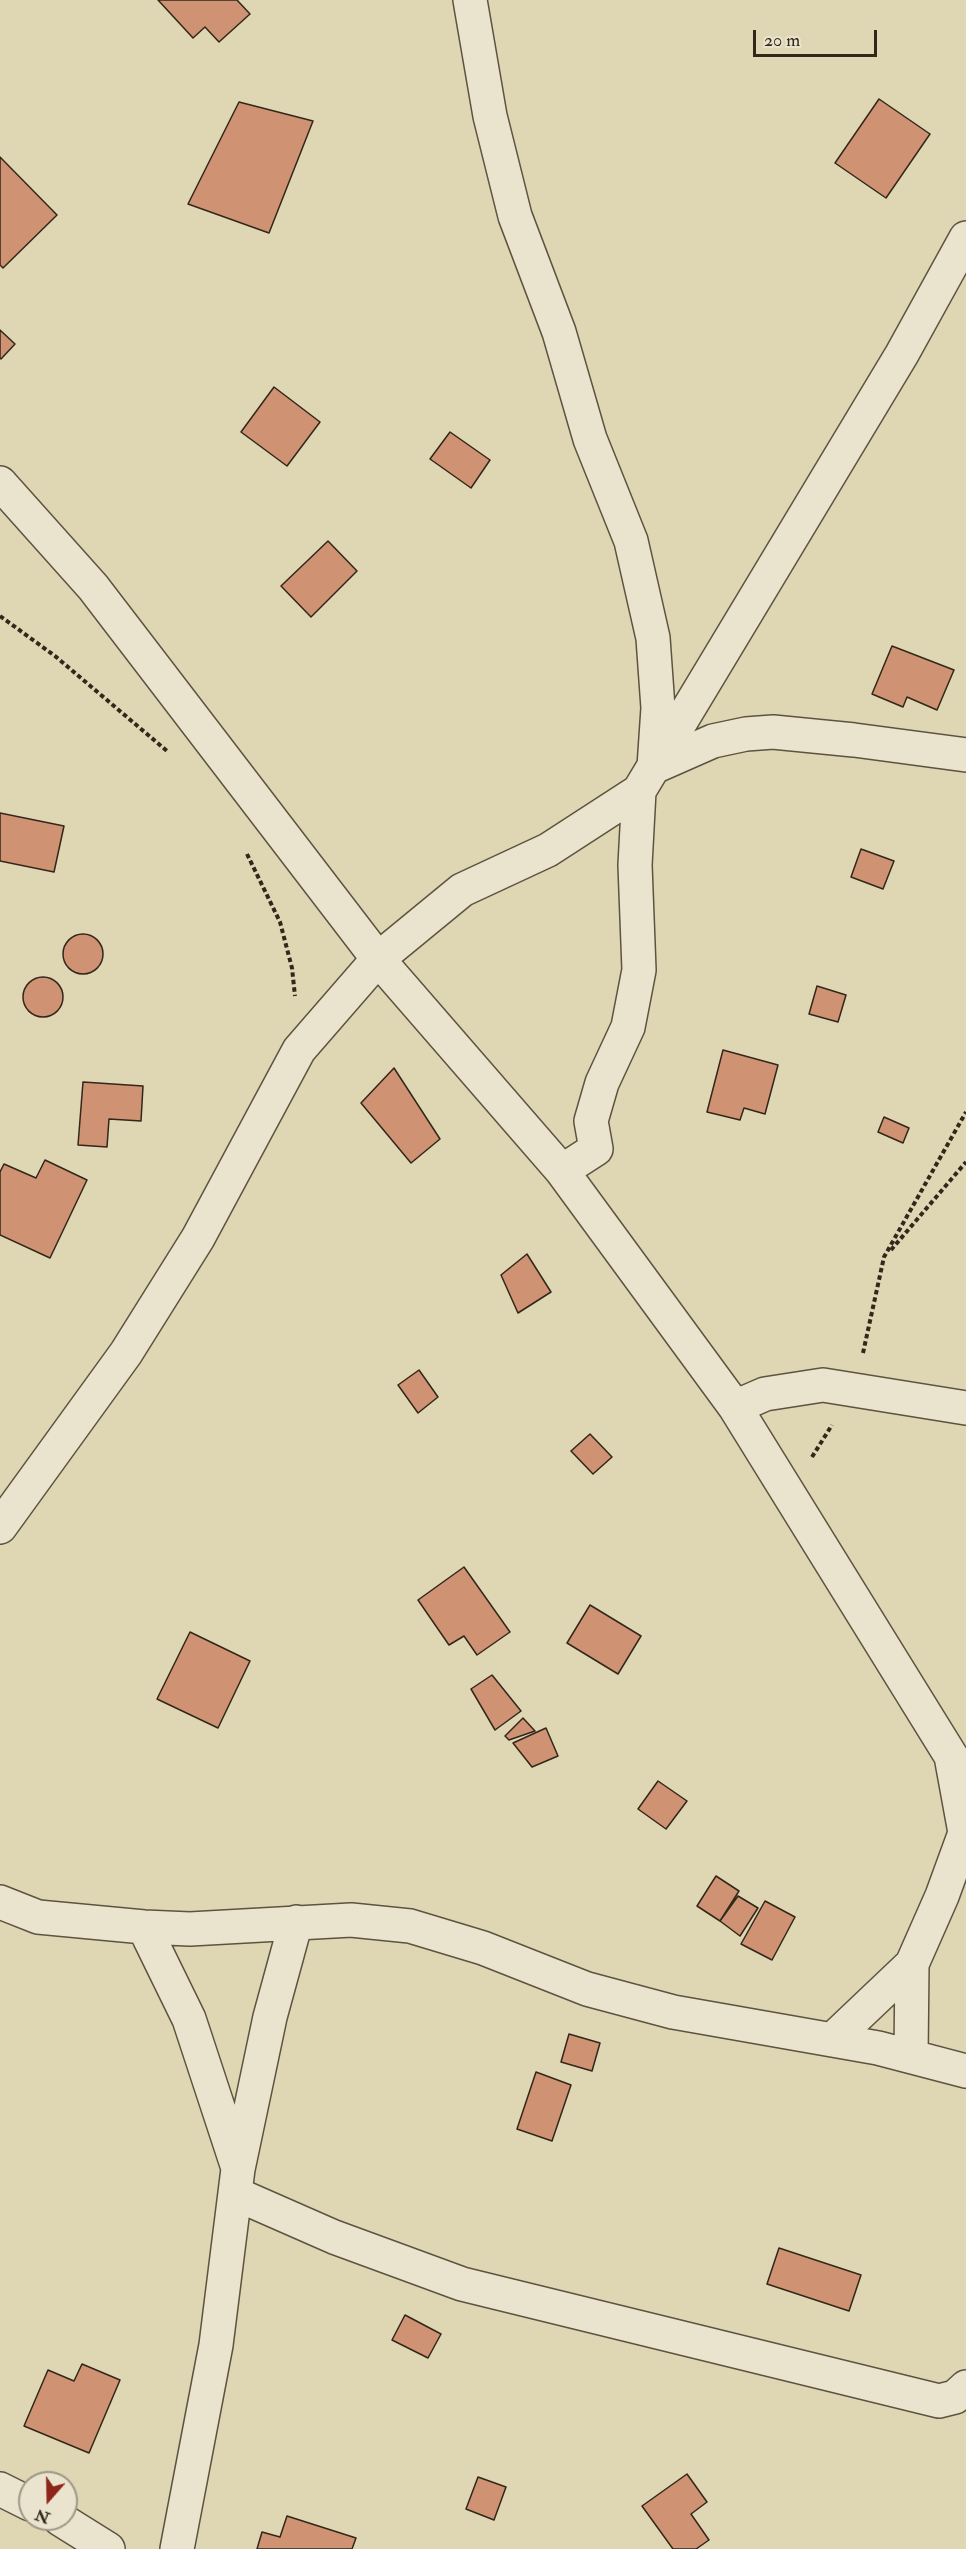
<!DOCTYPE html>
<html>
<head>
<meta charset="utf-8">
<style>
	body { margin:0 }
	#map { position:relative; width:966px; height:2549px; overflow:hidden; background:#dfd6b4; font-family:"IM FELL Double Pica",serif }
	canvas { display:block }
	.north { position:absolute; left:18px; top:2471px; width:60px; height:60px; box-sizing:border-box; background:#eae4ce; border:2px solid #a09886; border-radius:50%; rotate:200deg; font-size:16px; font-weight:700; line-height:24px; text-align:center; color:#32271a }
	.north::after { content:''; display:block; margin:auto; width:21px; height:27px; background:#8f2418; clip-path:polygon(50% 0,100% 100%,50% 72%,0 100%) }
	.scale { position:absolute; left:753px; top:30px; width:124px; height:27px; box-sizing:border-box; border:3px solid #32271a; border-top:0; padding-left:8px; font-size:18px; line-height:21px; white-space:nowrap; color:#32271a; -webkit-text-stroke:4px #eae4ce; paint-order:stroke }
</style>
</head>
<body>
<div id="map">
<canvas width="966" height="2549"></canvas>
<div class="north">N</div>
<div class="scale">20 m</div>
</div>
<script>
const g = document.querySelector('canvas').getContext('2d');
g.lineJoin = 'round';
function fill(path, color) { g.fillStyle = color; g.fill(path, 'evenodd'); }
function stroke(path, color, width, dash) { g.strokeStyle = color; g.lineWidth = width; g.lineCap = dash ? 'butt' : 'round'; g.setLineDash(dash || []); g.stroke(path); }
const building = new Path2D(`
	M158,0H237L250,14L219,42L205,27L193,38Z
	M879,99L930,134L886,198L835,163Z
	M239,102L313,121L269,233L188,204Z
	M0,157L57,215L3,268L0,265Z
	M0,330L15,344L1,359L0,358Z
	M274,387L320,422L287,466L241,432Z
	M450,432L490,460L471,488L430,459Z
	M328,541L357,571L311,617L281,586Z
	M892,646L954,670L937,710L907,697L903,707L872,694Z
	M0,813L64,826L54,872L0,861Z
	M861,849L894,861L883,889L851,877Z
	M63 954a20 20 0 1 1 40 0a20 20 0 1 1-40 0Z
	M23 997a20 20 0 1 1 40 0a20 20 0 1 1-40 0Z
	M817,986L846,995L838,1022L809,1014Z
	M723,1050L778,1065L765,1114L744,1108L740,1120L707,1112Z
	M394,1068L440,1139L411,1163L361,1103Z
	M83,1082L143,1086L141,1121L109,1119L107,1147L78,1145Z
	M884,1117L909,1128L903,1143L878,1132Z
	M45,1160L87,1180L50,1258L0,1235V1172L4,1164L36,1178Z
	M527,1254L551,1292L518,1313L501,1275Z
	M419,1370L438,1397L418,1413L398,1385Z
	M590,1434L612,1457L593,1474L571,1451Z
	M464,1567L510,1632L477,1655L464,1636L449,1645L418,1600Z
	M590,1605L641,1636L618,1674L567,1643Z
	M190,1632L250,1661L218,1728L157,1699Z
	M492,1675L521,1711L495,1730L471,1689Z
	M523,1718L535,1731L509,1740L505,1736Z
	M546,1728L558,1756L532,1767L513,1743Z
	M658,1781L687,1801L666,1829L638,1809Z
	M716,1876L739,1891L720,1921L697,1906Z
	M738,1896L758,1908L740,1936L720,1921Z
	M765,1901L795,1917L772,1960L741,1944Z
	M569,2034L600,2043L592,2071L561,2062Z
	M536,2072L571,2085L552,2141L517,2129Z
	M779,2248L861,2275L849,2311L767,2284Z
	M405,2315L441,2334L428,2358L392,2340Z
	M82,2364L120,2380L89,2453L24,2426L48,2370L74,2381Z
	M687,2474L707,2502L691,2514L709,2540L696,2549H673L642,2506Z
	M478,2477L506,2487L494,2520L466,2509Z
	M287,2516L356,2538L352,2549H257L262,2532L280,2537Z`);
const path = new Path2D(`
	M0,616L55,656L167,751
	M247,854L280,922L292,968L295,996
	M891,1250L966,1162
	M863,1353L884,1257L966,1112
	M812,1457L832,1425`);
const minor = new Path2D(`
	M470,0L490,116L515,216L559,332L590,439L631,541L653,638L658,708L654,767L713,741L746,734L773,732L854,740L966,755
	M0,483L93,587L378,959L562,1171L735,1407L951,1756L966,1776
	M562,1171L596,1149L591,1121L602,1083L628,1027L639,970L635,865L639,791
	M735,1407L765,1394L823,1385L966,1408
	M0,1527L126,1353L198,1238L299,1050L378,959L462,890L548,850L639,791L902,354L966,238
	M951,1756L966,1838
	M0,1902L38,1917L144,1927L190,1929L351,1920L410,1926L483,1948L587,1989L673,2012L878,2048L966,2071
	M144,1927L189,2019L237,2165
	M832,2040L912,1964L942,1896L965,1833
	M911,2056L912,1964
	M236,2194L334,2237L462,2284L939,2401L955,2397L966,2387
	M0,2489L30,2504
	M60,2519L108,2549
	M177,2549L216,2345L238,2169L270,2017L296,1922`);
fill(building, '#cf9273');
stroke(building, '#32271a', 1.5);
stroke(minor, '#5d5340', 36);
stroke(path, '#32271a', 4, [4.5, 3]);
stroke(minor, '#eae4ce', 33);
</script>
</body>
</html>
